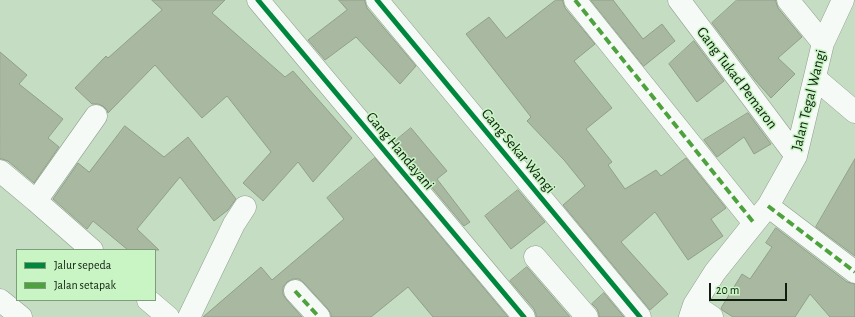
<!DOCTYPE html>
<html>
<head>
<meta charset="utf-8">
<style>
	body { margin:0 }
	#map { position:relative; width:855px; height:317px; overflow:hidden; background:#c5ddc3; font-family:"Alegreya Sans",sans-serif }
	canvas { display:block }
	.legend { position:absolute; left:16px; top:249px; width:140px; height:52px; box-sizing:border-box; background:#c9f5c5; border:1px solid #7f9f7c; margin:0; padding:5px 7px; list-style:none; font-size:12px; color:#0f1f0e }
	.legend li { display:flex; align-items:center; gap:8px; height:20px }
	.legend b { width:20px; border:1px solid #7f9f7c }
	.scale { position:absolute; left:709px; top:283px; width:78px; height:18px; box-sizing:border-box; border:2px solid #0f1f0e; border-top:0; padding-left:5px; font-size:12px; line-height:14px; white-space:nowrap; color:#0f1f0e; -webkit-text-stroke:3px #c9f5c5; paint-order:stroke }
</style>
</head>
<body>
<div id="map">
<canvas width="855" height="317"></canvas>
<ul class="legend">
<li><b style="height:5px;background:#00873e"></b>Jalur sepeda</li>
<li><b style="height:5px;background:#4da23e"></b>Jalan setapak</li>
</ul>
<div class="scale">20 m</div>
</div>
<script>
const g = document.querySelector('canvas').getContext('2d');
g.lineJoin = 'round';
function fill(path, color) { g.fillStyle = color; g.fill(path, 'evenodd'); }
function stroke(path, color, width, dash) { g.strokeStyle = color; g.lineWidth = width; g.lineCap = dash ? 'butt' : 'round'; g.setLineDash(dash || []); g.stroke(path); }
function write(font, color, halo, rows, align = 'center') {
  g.font = font + ' "Alegreya Sans",sans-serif'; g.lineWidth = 3; g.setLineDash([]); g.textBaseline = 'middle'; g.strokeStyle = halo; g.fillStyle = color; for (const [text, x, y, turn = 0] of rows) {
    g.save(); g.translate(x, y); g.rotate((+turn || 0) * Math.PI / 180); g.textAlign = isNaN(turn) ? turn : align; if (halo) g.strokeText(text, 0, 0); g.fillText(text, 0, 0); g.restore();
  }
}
const building = new Path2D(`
	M152,0H225L212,13L285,77L293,71L352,138L313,182L298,162L263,201L243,183L271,152L227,96L202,118L155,65L108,113L107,110L103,106L98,104H92L75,88L106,56L108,58L162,10Z
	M339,0H365V2L367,8L416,66L400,84L356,37L325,60L308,40L347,10Z
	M556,0H563V2L565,8L595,44L574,61L612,108L586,129L612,162L608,165L625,189L656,170L661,176L686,158L726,208L711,219L723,236L688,260L655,212L621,242L668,294L650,310L563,205L585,186L564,160L527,121L531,117L466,34L489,17L506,38Z
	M591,0H613L643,39L662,24L675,41L644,66Z
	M737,0H776V2L778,8L802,37L778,58L795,74L771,98L755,80L712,23Z
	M694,41L724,81L697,102L669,64Z
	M0,52L27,75L19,84L63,119L48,138L59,147L34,183L8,161L2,159H0Z
	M748,113L771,144L754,154L744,137L717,157L704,140Z
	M125,126L164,157L188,137L236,199L228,210L214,221L180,177L137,229L159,250H128L93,221L87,229L53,199L78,163L89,172Z
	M411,128L447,171L437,179L470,222L464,226L394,142Z
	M375,158L508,317H433L408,287L371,317H331V314L328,309L304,283L299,279H293L287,282L283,287V294L286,299L302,317H203L261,267L272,280L344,219L327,198Z
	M855,159V256L816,227Z
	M518,190L545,222L511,249L485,216Z
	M776,228L847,282L855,284V317H830L810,294L795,317H733L722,310L721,308L742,274L750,279L772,247L766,243Z
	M527,267L570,317H536V314L534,309L510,281Z
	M604,293L624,317H599V314L597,309L592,304Z`);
const minor = new Path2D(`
	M258,0L524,317
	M377,0L640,317
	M575,0L754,223
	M679,0L796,156
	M788,0L823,43
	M815,78L855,112
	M0,171L36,201L92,250
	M36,201L96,116
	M768,206L855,272
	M535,257L587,317
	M295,291L319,317
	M0,300L21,317
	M148,300L168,317
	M694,305L712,317
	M189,317L234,224L245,207
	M690,317L694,305L715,272L768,206L796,156L823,43L843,0`);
const quiet = new Path2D(`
	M575,0L754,223
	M768,206L855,272
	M295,291L319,317`);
const cycleway = new Path2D(`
	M258,0L524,317
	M377,0L640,317`);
const streetNames = [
	["Gang Tukad Pemaron",737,78,53],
	["Jalan Tegal Wangi",809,100,-76],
	["Gang Handayani",400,151,50],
	["Gang Sekar Wangi",518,151,50]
];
fill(building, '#a9b8a0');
stroke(building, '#919f89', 1);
stroke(minor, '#8ea08d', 23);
stroke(minor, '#f6faf6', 22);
stroke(quiet, '#4da23e', 4, [8, 4]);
stroke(cycleway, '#00873e', 5);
write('15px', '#0f1f0e', '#c9f5c5', streetNames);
</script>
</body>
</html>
